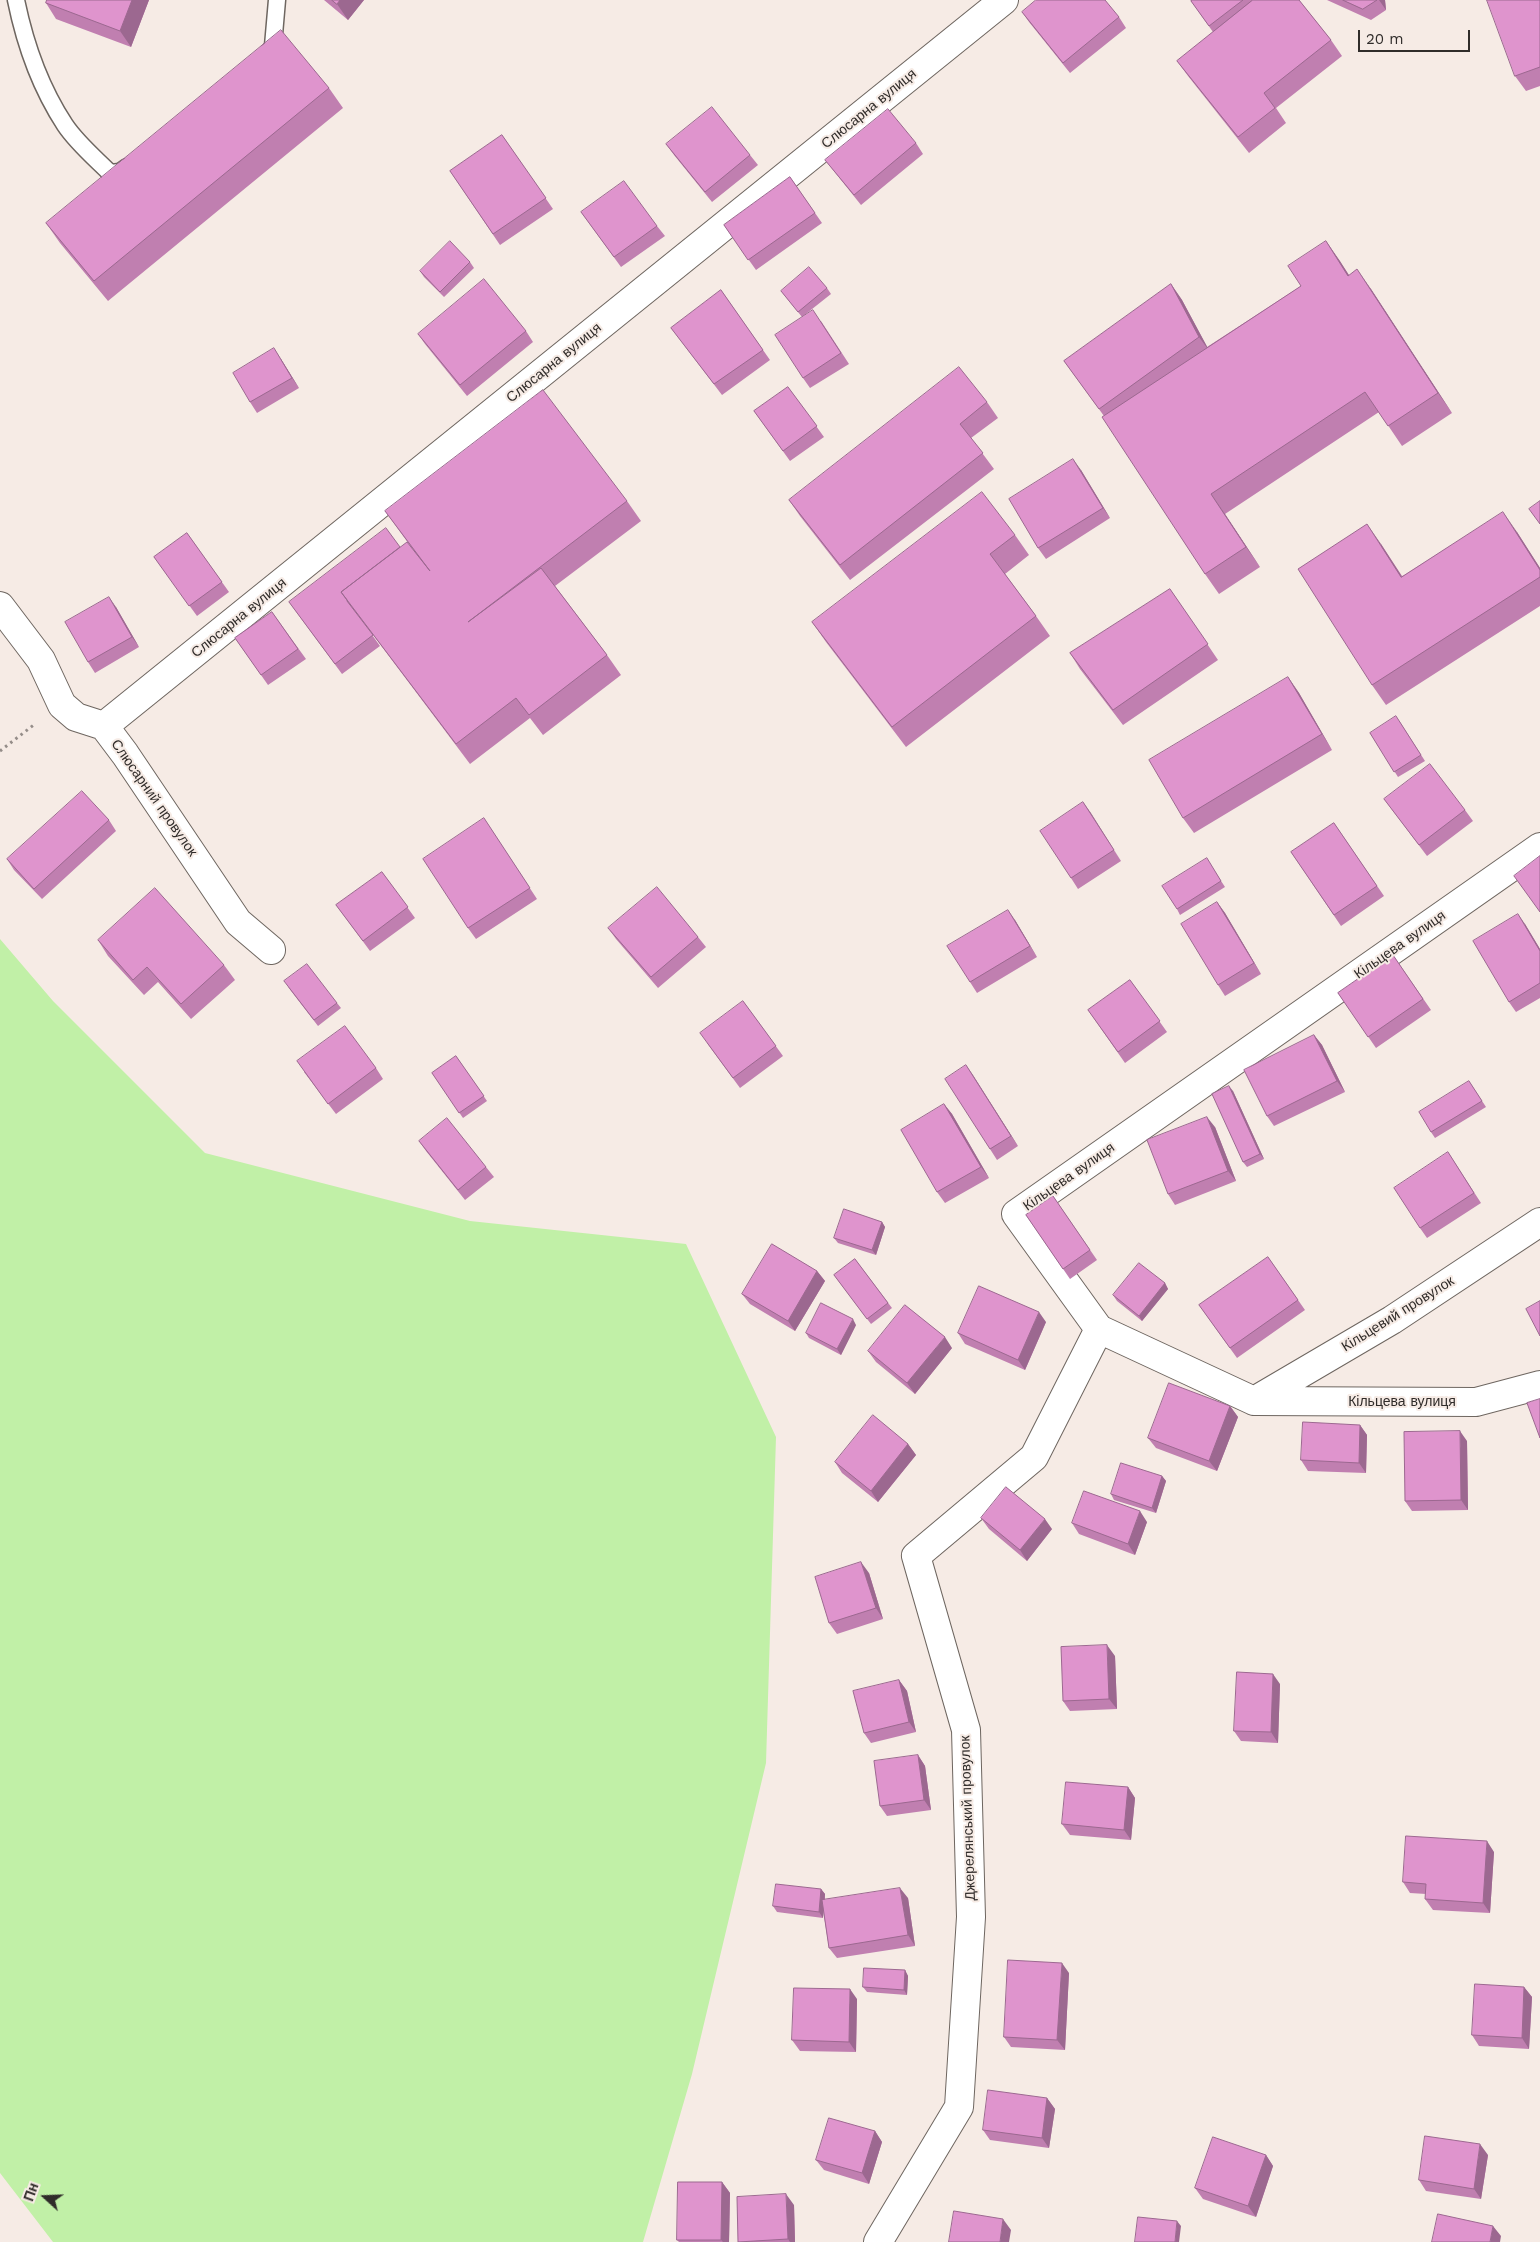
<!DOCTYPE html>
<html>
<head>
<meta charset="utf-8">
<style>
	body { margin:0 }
	#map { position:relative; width:1540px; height:2242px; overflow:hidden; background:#f6ebe5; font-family:"Work Sans",sans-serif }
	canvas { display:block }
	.north { position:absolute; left:20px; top:2172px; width:50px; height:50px; -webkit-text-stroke:4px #f6ebe5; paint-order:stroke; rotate:290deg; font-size:14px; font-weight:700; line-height:20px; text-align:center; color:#302c2a }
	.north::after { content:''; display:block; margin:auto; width:18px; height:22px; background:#302c2a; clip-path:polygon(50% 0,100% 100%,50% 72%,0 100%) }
	.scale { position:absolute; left:1358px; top:30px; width:112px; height:22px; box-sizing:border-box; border:2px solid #302c2a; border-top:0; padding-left:6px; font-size:15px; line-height:18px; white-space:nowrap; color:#302c2a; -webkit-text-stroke:4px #f6ebe5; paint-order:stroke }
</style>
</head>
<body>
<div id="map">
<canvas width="1540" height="2242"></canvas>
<div class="north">Пн</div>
<div class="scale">20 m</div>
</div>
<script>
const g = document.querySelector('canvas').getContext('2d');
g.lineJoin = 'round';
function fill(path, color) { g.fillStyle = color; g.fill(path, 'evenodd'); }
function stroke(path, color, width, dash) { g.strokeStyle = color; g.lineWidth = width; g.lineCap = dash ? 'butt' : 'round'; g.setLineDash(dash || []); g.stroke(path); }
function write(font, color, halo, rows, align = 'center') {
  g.font = font + ' "Work Sans",sans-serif'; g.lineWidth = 4; g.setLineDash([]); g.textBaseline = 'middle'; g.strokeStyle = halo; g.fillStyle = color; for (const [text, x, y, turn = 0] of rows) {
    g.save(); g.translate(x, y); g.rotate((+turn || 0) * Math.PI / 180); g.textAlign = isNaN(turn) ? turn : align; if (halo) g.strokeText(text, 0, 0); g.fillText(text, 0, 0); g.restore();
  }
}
const green = new Path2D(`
	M0,939L53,1001L205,1153L470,1221L686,1244L776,1437L766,1763L692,2074L643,2242H53L0,2173Z`);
const path = new Path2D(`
	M0,751L35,724`);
const lane = new Path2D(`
	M16,0C25,44 40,87 65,125C77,143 95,158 110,173L120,172L127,167
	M267,55L273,46L277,0`);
const street = new Path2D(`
	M0,606L41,660L62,705L76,717L104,726L125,754L238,922L271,950
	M104,726L1004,0
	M1540,847L1016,1214L1099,1329L1254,1401L1476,1402L1540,1385
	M1254,1401L1392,1320L1540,1222
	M878,2242L959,2107L971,1917L966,1730L916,1556L1034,1457L1099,1329`);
const wall = new Path2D(`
	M47,0H149L131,47L56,19L46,3Z
	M324,0H364L348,20Z
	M1193,0H1299L1331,40L1342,56L1276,108L1286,123L1249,153L1188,76L1177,61L1213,32L1191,1Z
	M1327,0H1385L1386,10L1371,20Z
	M1540,0V86L1526,91L1515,76Z
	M1022,12L1119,17L1126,28L1070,73L1029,22Z
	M329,88L343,108L108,301L60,243L46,223Z
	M502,135L553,209L500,245L450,171Z
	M916,143L923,154L861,205L825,160Z
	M666,144L750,155L758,165L712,202L674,155Z
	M790,177L822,223L756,270L724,225Z
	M581,212L657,226L665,236L621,267Z
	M1326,241L1349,275L1371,289L1452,413L1402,446L1379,412L1225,514L1260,567L1219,594L1205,574L1104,416L1064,361L1171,284L1182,300L1207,347L1301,286Z
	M470,262L474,268L444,297L424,277L420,271Z
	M827,288L831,294L802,317L781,291Z
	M721,290L770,360L722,395L671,328Z
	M821,321L849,364L810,388L803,378Z
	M526,331L533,342L467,396L425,344L418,334Z
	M281,359L299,388L257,413L250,402Z
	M788,387L824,437L790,461L754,411Z
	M987,402L998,418L971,438L994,469L850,580L800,516L789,500Z
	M1081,470L1110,518L1046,559L1038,548Z
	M627,501L641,521L555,586L607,655L621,675L543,735L530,718L470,764L355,611L380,646L342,674L289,602L400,547L414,551L385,511Z
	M1517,532L1540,568V606L1386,705L1372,685L1381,544L1402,576Z
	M187,533L229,592L197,616L154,557Z
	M1015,535L1029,555L1005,574L1036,616L1050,636L906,747L826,642L812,622Z
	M1170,589L1218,660L1123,725L1080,669L1070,653Z
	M116,607L139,647L95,673L88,662Z
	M272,612L306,659L268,685L235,638Z
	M1288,677L1299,693L1332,750L1194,833L1183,818Z
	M1400,722L1425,761L1398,777L1370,733Z
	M1384,799L1465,810L1473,821L1427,856Z
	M1083,802L1121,861L1078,889L1071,878Z
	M109,820L116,831L42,899L14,870L7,859Z
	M1334,823L1384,896L1341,926L1291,852Z
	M491,829L537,899L476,939L468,928Z
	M1210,864L1225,887L1180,915L1177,909Z
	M382,872L415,918L370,951L336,905Z
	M1217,902L1225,913L1261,974L1225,996L1218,985Z
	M1015,920L1037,957L977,993L970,982Z
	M1525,924L1540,949V998L1516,1012L1509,1002Z
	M608,928L698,937L706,947L658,988L616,939Z
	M98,940L224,965L235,980L191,1019L158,982L144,995L108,956Z
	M1393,955L1431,1010L1376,1048L1338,993Z
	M1130,980L1167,1032L1125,1063L1088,1010Z
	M288,987L337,1003L341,1008L318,1026Z
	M743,1001L783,1056L740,1088L707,1043Z
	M1314,1035L1322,1045L1345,1092L1274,1126L1267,1116Z
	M456,1056L487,1101L463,1118L432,1073Z
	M966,1065L1018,1146L997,1160L990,1149Z
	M376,1068L383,1079L336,1114L304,1072Z
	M1469,1081L1486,1107L1435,1138L1431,1132Z
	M1233,1091L1264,1159L1247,1167L1243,1162Z
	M944,1104L952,1114L989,1178L945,1203L937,1192Z
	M1215,1127L1236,1181L1175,1205L1168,1194Z
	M419,1141L486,1167L494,1177L465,1200L426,1151Z
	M1448,1152L1481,1203L1427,1238L1420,1228Z
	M1053,1196L1097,1260L1070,1279L1026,1215Z
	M882,1222L885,1227L876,1255L838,1243L834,1238Z
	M1268,1257L1305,1310L1237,1358L1199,1305Z
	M855,1259L892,1308L871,1324L834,1275Z
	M817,1271L825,1281L795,1331L750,1304L742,1294Z
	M1165,1283L1168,1289L1142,1321L1117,1301L1113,1295Z
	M1046,1322L1025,1370L965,1344L958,1333Z
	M856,1325L841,1355L809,1338L806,1333Z
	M952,1348L915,1394L876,1362L868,1351Z
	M1230,1406L1238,1417L1217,1471L1156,1448L1148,1438Z
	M1360,1425L1367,1435L1366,1473L1308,1471L1301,1460Z
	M1467,1441L1468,1510L1412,1511L1405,1501Z
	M908,1444L916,1455L878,1502L842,1473L835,1462Z
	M1162,1476L1166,1481L1156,1513L1114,1500L1111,1494Z
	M981,1518L1052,1529L1027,1561L989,1529Z
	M1147,1522L1135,1555L1079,1534L1072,1523Z
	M869,1573L883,1619L837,1634L829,1623Z
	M1115,1656L1117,1709L1070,1711L1063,1701Z
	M899,1680L907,1691L916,1732L871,1743L864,1733Z
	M1280,1684L1278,1743L1241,1741L1234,1731Z
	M918,1755L925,1766L931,1810L887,1816L880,1806Z
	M1128,1787L1135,1798L1131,1840L1070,1835L1062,1824Z
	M1494,1852L1490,1913L1433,1910L1425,1899L1426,1894L1410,1893L1403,1882Z
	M821,1889L825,1894V1900L908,1898L915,1946L837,1958L829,1948L823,1910V1918L777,1912L773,1906Z
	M905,1970L908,1976L907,1995L867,1992L863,1987Z
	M1069,1973L1065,2050L1011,2047L1004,2037Z
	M1524,1987L1532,1997L1529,2049L1479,2046L1472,2035Z
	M857,1999L856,2052L800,2051L792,2040Z
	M1047,2098L1055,2109L1049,2148L990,2140L983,2130Z
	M875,2131L882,2142L869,2184L824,2170L816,2160Z
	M1266,2155L1273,2166L1256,2217L1203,2199L1195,2188Z
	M1488,2155L1481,2199L1426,2191L1419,2180Z
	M722,2182L730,2193L729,2242H679L677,2240Z
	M794,2205L795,2242H739Z`);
const shadedWall = new Path2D(`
	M132,0H149L131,47L120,31Z
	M340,0H364L348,20L337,4Z
	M1379,0H1385L1386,10Z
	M1326,241L1340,261L1362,296L1348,276Z
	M1357,269L1371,289L1452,413L1438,393Z
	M1171,284L1182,300L1210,352L1199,337Z
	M274,348L281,359L299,388L292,378Z
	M1073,459L1081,470L1110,518L1103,508Z
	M1211,494L1225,514L1260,567L1246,547Z
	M1503,512L1517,532L1540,568V570Z
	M1367,524L1381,544L1415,597L1401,577Z
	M109,597L116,607L139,647L132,637Z
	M1288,677L1299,693L1332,750L1322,734Z
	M1083,802L1091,813L1121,861L1114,850Z
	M1217,902L1225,913L1261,974L1254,963Z
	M1008,910L1015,920L1037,957L1030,946Z
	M1518,914L1525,924L1540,949V951Z
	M1314,1035L1322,1045L1345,1092L1337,1081Z
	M966,1065L973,1075L1018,1146L1011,1136Z
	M1229,1086L1233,1091L1264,1159L1260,1154Z
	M944,1104L952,1114L989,1178L981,1167Z
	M1207,1117L1215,1127L1236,1181L1228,1171Z
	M882,1222L885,1227L876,1255L872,1250Z
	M817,1271L825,1281L795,1331L788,1321Z
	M1165,1283L1168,1289L1142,1321L1139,1316Z
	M1039,1312L1046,1322L1025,1370L1018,1360Z
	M853,1319L856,1325L841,1355L837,1349Z
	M945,1337L952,1348L915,1394L907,1383Z
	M1230,1406L1238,1417L1217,1471L1209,1461Z
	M1360,1425L1367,1435L1366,1473L1359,1463Z
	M1460,1431L1467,1441L1468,1510L1461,1500Z
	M908,1444L916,1455L878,1502L871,1491Z
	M1162,1476L1166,1481L1156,1513L1152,1508Z
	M1140,1511L1147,1522L1135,1555L1128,1544Z
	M1045,1519L1052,1529L1027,1561L1020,1550Z
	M861,1562L869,1573L883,1619L876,1608Z
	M1107,1645L1115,1656L1117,1709L1109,1699Z
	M1273,1674L1280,1684L1278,1743L1271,1732Z
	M899,1680L907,1691L916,1732L909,1722Z
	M918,1755L925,1766L931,1810L924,1800Z
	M1128,1787L1135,1798L1131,1840L1124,1830Z
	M1487,1841L1494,1852L1490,1913L1483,1903Z
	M900,1888L908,1898L915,1946L908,1935Z
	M821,1889L825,1894L823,1918L819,1912Z
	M1062,1963L1069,1973L1065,2050L1057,2040Z
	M905,1970L908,1976L907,1995L904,1990Z
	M1524,1987L1532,1997L1529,2049L1522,2038Z
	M850,1989L857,1999L856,2052L849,2042Z
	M1047,2098L1055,2109L1049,2148L1042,2138Z
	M875,2131L882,2142L869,2184L862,2173Z
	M1480,2144L1488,2155L1481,2199L1474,2189Z
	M1266,2155L1273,2166L1256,2217L1248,2206Z
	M722,2182L730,2193L729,2242H723L721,2240Z
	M786,2194L794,2205L795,2242H790L788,2239Z
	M1003,2219L1011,2230L1009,2242H1000Z
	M1177,2221L1181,2226L1179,2242H1175Z
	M1493,2226L1501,2236L1500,2242H1490Z`);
const building = new Path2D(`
	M47,0H132L120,31L46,3Z
	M332,0H340L337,4Z
	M1036,0H1105L1119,17L1063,63L1022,12Z
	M1193,0H1243L1209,26L1191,1Z
	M1253,0H1299L1331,40L1264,93L1275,108L1238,137L1177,61Z
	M1343,0H1377L1363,9Z
	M1487,0H1540V67L1515,76Z
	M281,30L329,88L94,281L46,223Z
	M712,107L750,155L705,192L666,144Z
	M888,109L916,143L854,195L825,160Z
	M502,135L546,198L493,234L450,171Z
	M790,177L815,213L748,260L724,225Z
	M624,181L657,226L614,257L581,212Z
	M450,241L470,262L440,292L420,271Z
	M1326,241L1348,276L1357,269L1438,393L1388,426L1365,392L1211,494L1246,547L1205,574L1102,417L1301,286L1288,266Z
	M809,267L827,288L798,312L781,291Z
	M484,279L526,331L460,385L418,334Z
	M1171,284L1199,337L1099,409L1064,361Z
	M721,290L763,350L714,384L671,328Z
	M813,310L841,353L803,378L775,335Z
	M274,348L292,378L250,402L233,373Z
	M959,367L987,402L960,424L983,453L840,565L789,500Z
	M788,387L817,426L783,451L754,411Z
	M543,390L627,501L468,622L541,568L607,655L529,715L516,698L456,744L341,592L407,542L430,571L385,511Z
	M1073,459L1103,508L1038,548L1009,499Z
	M982,492L1015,535L990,554L1036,616L892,727L812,622Z
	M1540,501V524L1529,509Z
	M1503,512L1540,570V577L1372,685L1298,569L1367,524L1401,577Z
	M386,528L400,547L341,592L347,600V601L373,635L335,664L289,602Z
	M187,533L222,582L189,606L154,557Z
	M1170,589L1208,644L1113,710L1070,653Z
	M109,597L132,637L88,662L65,622Z
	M272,612L298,649L261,675L235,638Z
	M1288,677L1322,734L1183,818L1149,760Z
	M1396,716L1421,755L1394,772L1370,733Z
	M1430,764L1465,810L1419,845L1384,799Z
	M82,791L109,820L34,889L7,859Z
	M1083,802L1114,850L1071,878L1040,831Z
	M484,818L530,888L468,928L423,859Z
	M1334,823L1377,886L1334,915L1291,852Z
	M1540,856V912L1514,876Z
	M1207,858L1221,881L1177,909L1162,886Z
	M382,872L408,907L363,941L336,905Z
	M657,887L698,937L651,977L608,928Z
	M155,888L224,965L181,1004L147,967L133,980L98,940Z
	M1217,902L1254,963L1218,985L1181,924Z
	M1008,910L1030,946L970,982L947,946Z
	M1518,914L1540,951V983L1509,1002L1473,941Z
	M1393,955L1423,999L1368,1037L1338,993Z
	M307,964L337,1003L314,1020L284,981Z
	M1130,980L1160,1021L1118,1052L1088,1010Z
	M743,1001L776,1046L733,1078L700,1033Z
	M345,1026L376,1068L328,1104L297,1061Z
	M1314,1035L1337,1081L1267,1116L1244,1070Z
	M456,1056L484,1096L459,1113L432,1073Z
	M966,1065L1011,1136L990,1149L945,1079Z
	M1469,1081L1482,1101L1431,1132L1419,1112Z
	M1229,1086L1260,1154L1243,1162L1212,1094Z
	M944,1104L981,1167L937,1192L901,1130Z
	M1207,1117L1228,1171L1168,1194L1147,1140Z
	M447,1118L486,1167L458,1190L419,1141Z
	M1448,1152L1474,1193L1420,1228L1394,1188Z
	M1053,1196L1090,1250L1063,1269L1026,1215Z
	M844,1209L882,1222L872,1250L834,1238Z
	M772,1244L817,1271L788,1321L742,1294Z
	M1268,1257L1298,1300L1230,1348L1199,1305Z
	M855,1259L888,1303L867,1319L834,1275Z
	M1139,1263L1165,1283L1139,1316L1113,1295Z
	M979,1286L1039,1312L1018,1360L958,1333Z
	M1540,1301V1336L1526,1309Z
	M821,1303L853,1319L837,1349L806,1333Z
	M905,1305L945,1337L907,1383L868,1351Z
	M1169,1383L1230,1406L1209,1461L1148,1438Z
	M1540,1399V1438L1527,1403Z
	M873,1415L908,1444L871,1491L835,1462Z
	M1303,1422L1360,1425L1359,1463L1301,1460Z
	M1460,1431L1461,1500L1405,1501L1404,1432Z
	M1121,1463L1162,1476L1152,1508L1111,1494Z
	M1006,1487L1045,1519L1020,1550L981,1518Z
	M1084,1491L1140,1511L1128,1544L1072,1523Z
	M861,1562L876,1608L829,1623L815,1577Z
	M1107,1645L1109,1699L1063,1701L1061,1647Z
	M1237,1672L1273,1674L1271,1732L1234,1731Z
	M899,1680L909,1722L864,1733L853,1691Z
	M918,1755L924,1800L880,1806L874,1761Z
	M1066,1782L1128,1787L1124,1830L1062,1824Z
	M1406,1836L1487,1841L1483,1903L1425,1899L1426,1884L1403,1882Z
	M776,1884L821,1889L819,1912L773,1906Z
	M900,1888L908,1935L829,1948L822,1900Z
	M1008,1960L1062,1963L1057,2040L1004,2037Z
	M864,1968L905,1970L904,1990L863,1987Z
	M1475,1984L1524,1987L1522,2038L1472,2035Z
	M794,1988L850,1989L849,2042L792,2040Z
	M988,2090L1047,2098L1042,2138L983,2130Z
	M829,2118L875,2131L862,2173L816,2160Z
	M1425,2136L1480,2144L1474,2189L1419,2180Z
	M1213,2137L1266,2155L1248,2206L1195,2188Z
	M678,2182H722L721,2240H677Z
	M786,2194L788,2239L738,2242L737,2197Z
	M954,2211L1003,2219L1000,2242H949Z
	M1438,2214L1493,2226L1490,2242H1432Z
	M1138,2217L1177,2221L1175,2242H1135Z`);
const streetNames = [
	["Слюсарна вулиця",869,109,-39],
	["Слюсарна вулиця",554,363,-39],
	["Слюсарна вулиця",239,618,-39],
	["Слюсарний провулок",154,798,55],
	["Кільцева вулиця",1400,945,-35],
	["Кільцева вулиця",1069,1177,-35],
	["Кільцевий провулок",1398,1314,-32],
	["Кільцева вулиця",1402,1402],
	["Джерелянський провулок",968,1818,-92]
];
fill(green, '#c1f0a7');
stroke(lane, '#6e6660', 19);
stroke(street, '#6e6660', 30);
stroke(path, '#958d89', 3, [2.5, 4]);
stroke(lane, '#fff', 16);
stroke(street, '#fff', 28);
fill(wall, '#c07fb0');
fill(shadedWall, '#9c6890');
fill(building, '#df94cd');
stroke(building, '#9c6890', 1);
write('14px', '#302c2a', '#f6ebe5', streetNames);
</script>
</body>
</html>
